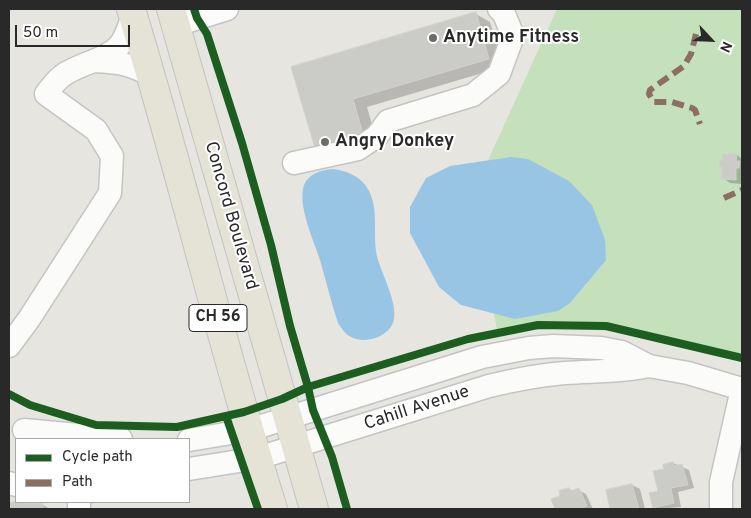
<!DOCTYPE html>
<html>
<head>
<meta charset="utf-8">
<style>
	body { margin:0 }
	#map { position:relative; width:751px; height:518px; overflow:hidden; background:#e6e5e0; font-family:Overpass,sans-serif }
	canvas { display:block }
	.frame { position:absolute; inset:0; border:10px solid #292929; pointer-events:none }
	.legend { position:absolute; left:15px; top:438px; width:175px; height:65px; box-sizing:border-box; background:#fff; border:1px solid #a9a9a9; margin:0; padding:6px 9px; list-style:none; font-size:15px; color:#292929 }
	.legend li { display:flex; align-items:center; gap:10px; height:25px }
	.legend b { width:25px; border:1px solid #a9a9a9 }
	.north { position:absolute; left:686px; top:15px; width:50px; height:50px; -webkit-text-stroke:4px #fff; paint-order:stroke; rotate:115deg; font-size:14px; font-weight:700; line-height:20px; text-align:center; color:#292929 }
	.north::after { content:''; display:block; margin:auto; width:18px; height:22px; background:#292929; clip-path:polygon(50% 0,100% 100%,50% 72%,0 100%) }
	.scale { position:absolute; left:15px; top:25px; width:115px; height:22px; box-sizing:border-box; border:2px solid #292929; border-top:0; padding-left:6px; font-size:15px; line-height:18px; white-space:nowrap; color:#292929; -webkit-text-stroke:4px #fff; paint-order:stroke }
</style>
</head>
<body>
<div id="map">
<canvas width="751" height="518"></canvas>
<div class="frame"></div>
<ul class="legend">
<li><b style="height:6px;background:#1b5e20"></b>Cycle path</li>
<li><b style="height:6px;background:#8d6e63"></b>Path</li>
</ul>
<div class="north">N</div>
<div class="scale">50 m</div>
</div>
<script>
const g = document.querySelector('canvas').getContext('2d');
g.lineJoin = 'round';
function fill(path, color) { g.fillStyle = color; g.fill(path, 'evenodd'); }
function stroke(path, color, width, dash) { g.strokeStyle = color; g.lineWidth = width; g.lineCap = dash ? 'butt' : 'round'; g.setLineDash(dash || []); g.stroke(path); }
function write(font, color, halo, rows, align = 'center') {
  g.font = font + ' Overpass,sans-serif'; g.lineWidth = 4; g.setLineDash([]); g.textBaseline = 'middle'; g.strokeStyle = halo; g.fillStyle = color; for (const [text, x, y, turn = 0] of rows) {
    g.save(); g.translate(x, y); g.rotate((+turn || 0) * Math.PI / 180); g.textAlign = isNaN(turn) ? turn : align; if (halo) g.strokeText(text, 0, 0); g.fillText(text, 0, 0); g.restore();
  }
}
const green = new Path2D(`
	M557,9H742V360C656,337 589,319 498,334L470,200Z`);
const water = new Path2D(`
	M511,157L528,159L569,181L592,205L605,240L606,260L570,303L558,311L515,319L461,305L439,287L410,233V207L426,178L450,166Z
	M333,169C346,171 358,175 366,186C381,207 371,237 378,260C383,276 397,303 394,319C391,336 366,345 351,337C345,334 342,329 338,323C331,302 326,281 320,260C314,241 299,209 303,189C306,174 321,170 333,169Z`);
const shadow = new Path2D(`
	M476,14L490,22L503,67L367,107L379,149L333,163L293,68Z
	M737,155L742,159V184L730,183L723,178Z
	M673,463L689,470L694,488L678,492L681,507L658,509L654,507L666,470Z
	M632,485L640,489L645,509H611L607,491Z
	M569,489L573,491L578,490L586,494L593,509H557L553,500L562,496Z
	M9,503L43,505L50,509H9Z`);
const building = new Path2D(`
	M476,12L489,59L353,99L365,141L317,155L291,67Z
	M723,154H737L736,161H740L739,168H736V180L721,179L722,167H719L720,160H723Z
	M673,462L674,466L682,464L688,485L671,488L674,503L653,508L649,493L658,491L653,471L664,469L663,465Z
	M632,484L639,509H610L606,490Z
	M569,488L571,491L579,488L587,506L581,509H555L551,499L560,496L559,491Z
	M9,502L43,504V509H9Z`);
const minor = new Path2D(`
	M176,25L227,9
	M95,61C118,62 131,64 152,76
	M294,163L358,149L377,136L388,121L473,95L499,74L513,36L504,14L499,9
	M9,346L29,319L110,193L112,156L96,130L46,94C51,87 56,81 62,76C79,63 102,62 118,47C126,39 129,26 133,15
	M24,430L121,439
	M189,440L249,430L482,357L529,348L553,346L601,348L622,352L649,366L688,373L742,389
	M189,469L258,458L489,386C514,380 539,375 565,373C594,371 621,372 649,366
	M9,483L16,485
	M79,502V509
	M721,509V482L742,389`);
const major = new Path2D(`
	M131,9C182,175 221,344 273,509
	M171,9L314,509`);
const quiet = new Path2D(`
	M696,34L691,54L684,66L650,90L649,94L654,102H672L692,108L695,110L700,124
	M724,198L742,190`);
const cycleway = new Path2D(`
	M194,9L197,18L207,34L242,143L271,245L290,326L308,387L313,410L332,457L347,509
	M9,394L30,405L96,425L177,427L226,416L258,509
	M226,416L244,412L282,399L308,387L468,339L538,325L606,326L742,358`);
const markers = [
	[433,38,5,"#6b6b69"],
	[325,142,5,"#6b6b69"]
];
const shields = [
	[218,318,58]
];
const shieldNames = [
	["CH 56",218,318]
];
const poiNames = [
	["Anytime Fitness",443,38],
	["Angry Donkey",335,142]
];
const streetNames = [
	["Concord Boulevard",230,216,74],
	["Cahill Avenue",417,409,-18]
];
fill(green, '#c4e1bb');
fill(water, '#98c5e4');
fill(shadow, '#0003');
fill(building, '#cbcbc7');
stroke(building, '#d1d0cc', 1);
stroke(minor, '#c5c4c5', 25);
stroke(major, '#c3c3c1', 30);
stroke(minor, '#fbfbfa', 22);
stroke(major, '#e4e3d5', 28);
stroke(quiet, '#8d6e63', 6, [12, 6]);
stroke(cycleway, '#1b5e20', 8);
for (const [x, y, r, color] of markers) { const dot = new Path2D(); dot.arc(x, y, r, 0, 2 * Math.PI); g.fillStyle = color; g.fill(dot); stroke(dot, '#fff', 2); }
for (const [x, y, w] of shields) { const box = new Path2D(); box.roundRect(x - w / 2, y - 13.5, w, 27, 4); g.fillStyle = '#fff'; g.fill(box); stroke(box, '#292929', 1); }
write('bold 16px', '#292929', null, shieldNames);
write('bold 18px', '#292929', '#fff', poiNames, 'left');
write('18px', '#292929', '#fff', streetNames);
</script>
</body>
</html>
